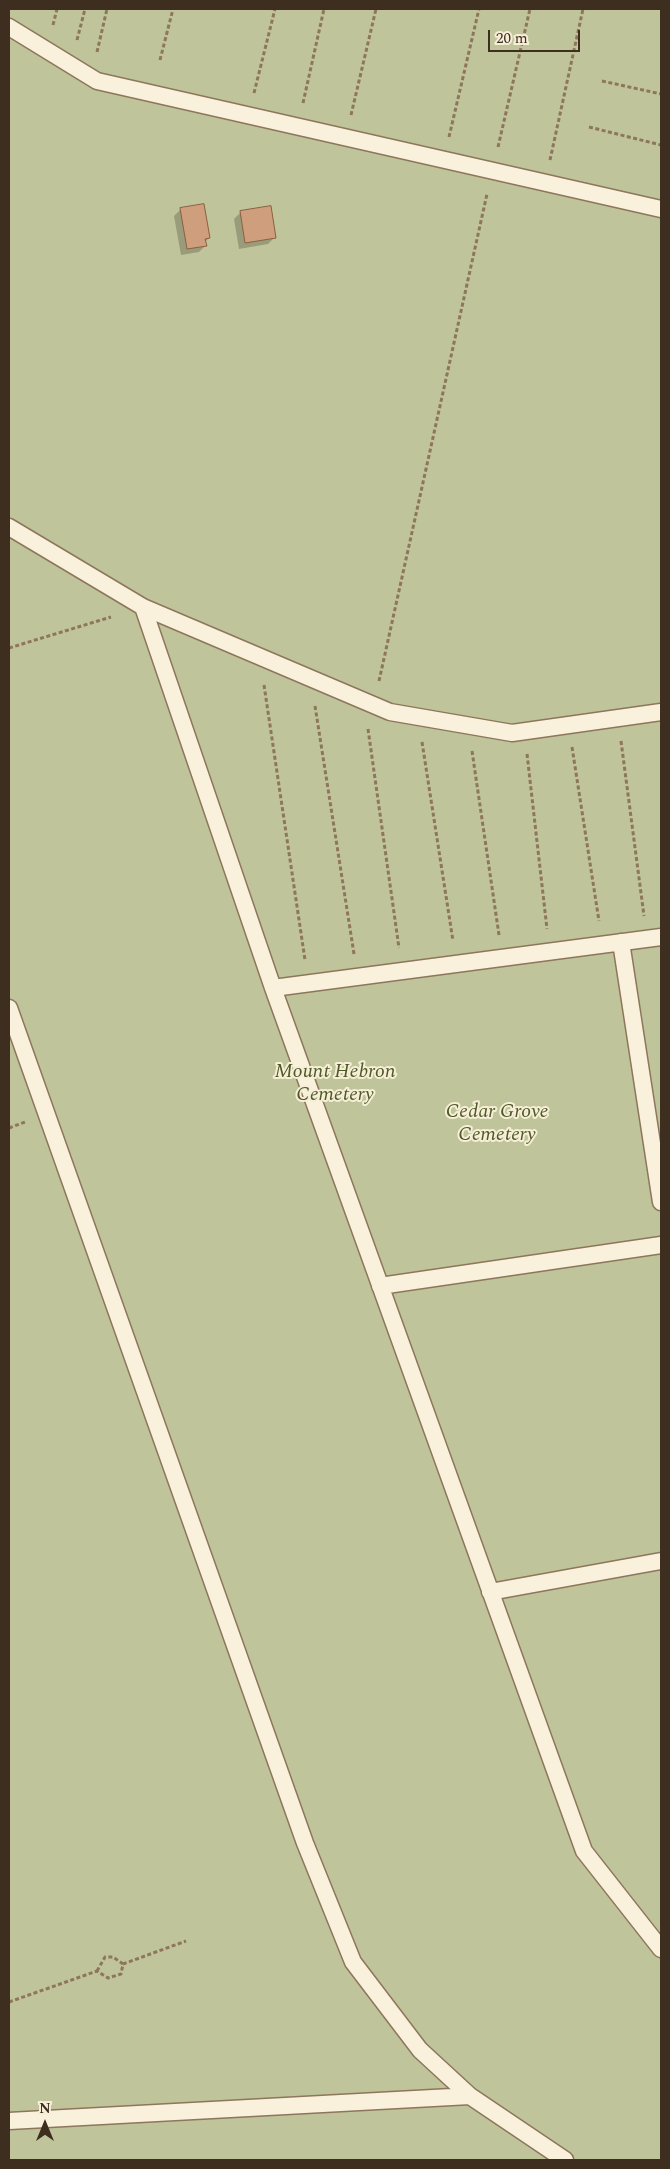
<!DOCTYPE html>
<html>
<head>
<meta charset="utf-8">
<style>
	body { margin:0 }
	#map { position:relative; width:670px; height:2169px; overflow:hidden; background:#f0e4c8; font-family:Spectral,serif }
	canvas { display:block }
	.frame { position:absolute; inset:0; border:10px solid #3d2e20; pointer-events:none }
	.north { position:absolute; left:20px; top:2099px; width:50px; height:50px; -webkit-text-stroke:4px #f7eed8; paint-order:stroke; rotate:0deg; font-size:14px; font-weight:700; line-height:20px; text-align:center; color:#3d2e20 }
	.north::after { content:''; display:block; margin:auto; width:18px; height:22px; background:#3d2e20; clip-path:polygon(50% 0,100% 100%,50% 72%,0 100%) }
	.scale { position:absolute; left:488px; top:30px; width:92px; height:22px; box-sizing:border-box; border:2px solid #3d2e20; border-top:0; padding-left:6px; font-size:15px; line-height:18px; white-space:nowrap; color:#3d2e20; -webkit-text-stroke:4px #f7eed8; paint-order:stroke }
</style>
</head>
<body>
<div id="map">
<canvas width="670" height="2169"></canvas>
<div class="frame"></div>
<div class="north">N</div>
<div class="scale">20 m</div>
</div>
<script>
const g = document.querySelector('canvas').getContext('2d');
g.lineJoin = 'round';
function fill(path, color) { g.fillStyle = color; g.fill(path, 'evenodd'); }
function stroke(path, color, width, dash) { g.strokeStyle = color; g.lineWidth = width; g.lineCap = dash ? 'butt' : 'round'; g.setLineDash(dash || []); g.stroke(path); }
function write(font, color, halo, rows, align = 'center') {
  g.font = font + ' Spectral,serif'; g.lineWidth = 4; g.setLineDash([]); g.textBaseline = 'middle'; g.strokeStyle = halo; g.fillStyle = color; for (const [text, x, y, turn = 0] of rows) {
    g.save(); g.translate(x, y); g.rotate((+turn || 0) * Math.PI / 180); g.textAlign = isNaN(turn) ? turn : align; if (halo) g.strokeText(text, 0, 0); g.fillText(text, 0, 0); g.restore();
  }
}
const cemetery = new Path2D(`
	M9,9H661V2160H9Z`);
const shadow = new Path2D(`
	M181,209L209,238L205,242V246L199,252L181,255L174,216Z
	M241,212L274,238L268,244L239,249L234,219Z`);
const building = new Path2D(`
	M204,204L210,238L205,239L207,246L187,249L180,208Z
	M271,206L276,238L245,243L240,211Z`);
const path = new Path2D(`
	M53,25L57,9
	M77,40L85,9
	M97,52L107,9
	M160,60L173,9
	M602,81L661,94
	M254,93L275,9
	M303,103L324,9
	M351,115L376,9
	M589,127L661,145
	M449,137L479,9
	M498,147L530,9
	M550,160L583,9
	M9,648L111,617
	M379,681L487,194
	M264,685L305,960
	M315,706L354,954
	M368,729L399,948
	M621,741L644,916
	M422,742L453,941
	M572,747L599,921
	M472,751L499,935
	M527,754L547,929
	M9,1128L25,1122
	M97,1971L105,1957H113L123,1964
	M9,2002L97,1971L108,1978L121,1974L123,1964L186,1941`);
const lane = new Path2D(`
	M9,27L97,81L661,209
	M9,527L143,607L390,712L512,733L661,712
	M143,607L273,988L584,1851L661,1949
	M621,942L661,1202
	M273,988L661,937
	M9,1008L305,1843L353,1962L420,2050L470,2096L565,2160
	M380,1286L661,1245
	M490,1592L661,1561
	M9,2121L470,2096`);
const parkNames = [
	["Mount Hebron",335,1073],
	["Cemetery",335,1096],
	["Cedar Grove",497,1113],
	["Cemetery",497,1136]
];
fill(cemetery, '#bfc49a');
fill(shadow, '#0003');
fill(building, '#cf9f7d');
stroke(building, '#8d5f41', 1);
stroke(lane, '#8d765c', 19);
stroke(path, '#8d765c', 3, [4, 2.5]);
stroke(lane, '#faf1dc', 16);
write('italic 20px', '#4d5a26', '#f7eed8', parkNames);
</script>
</body>
</html>
